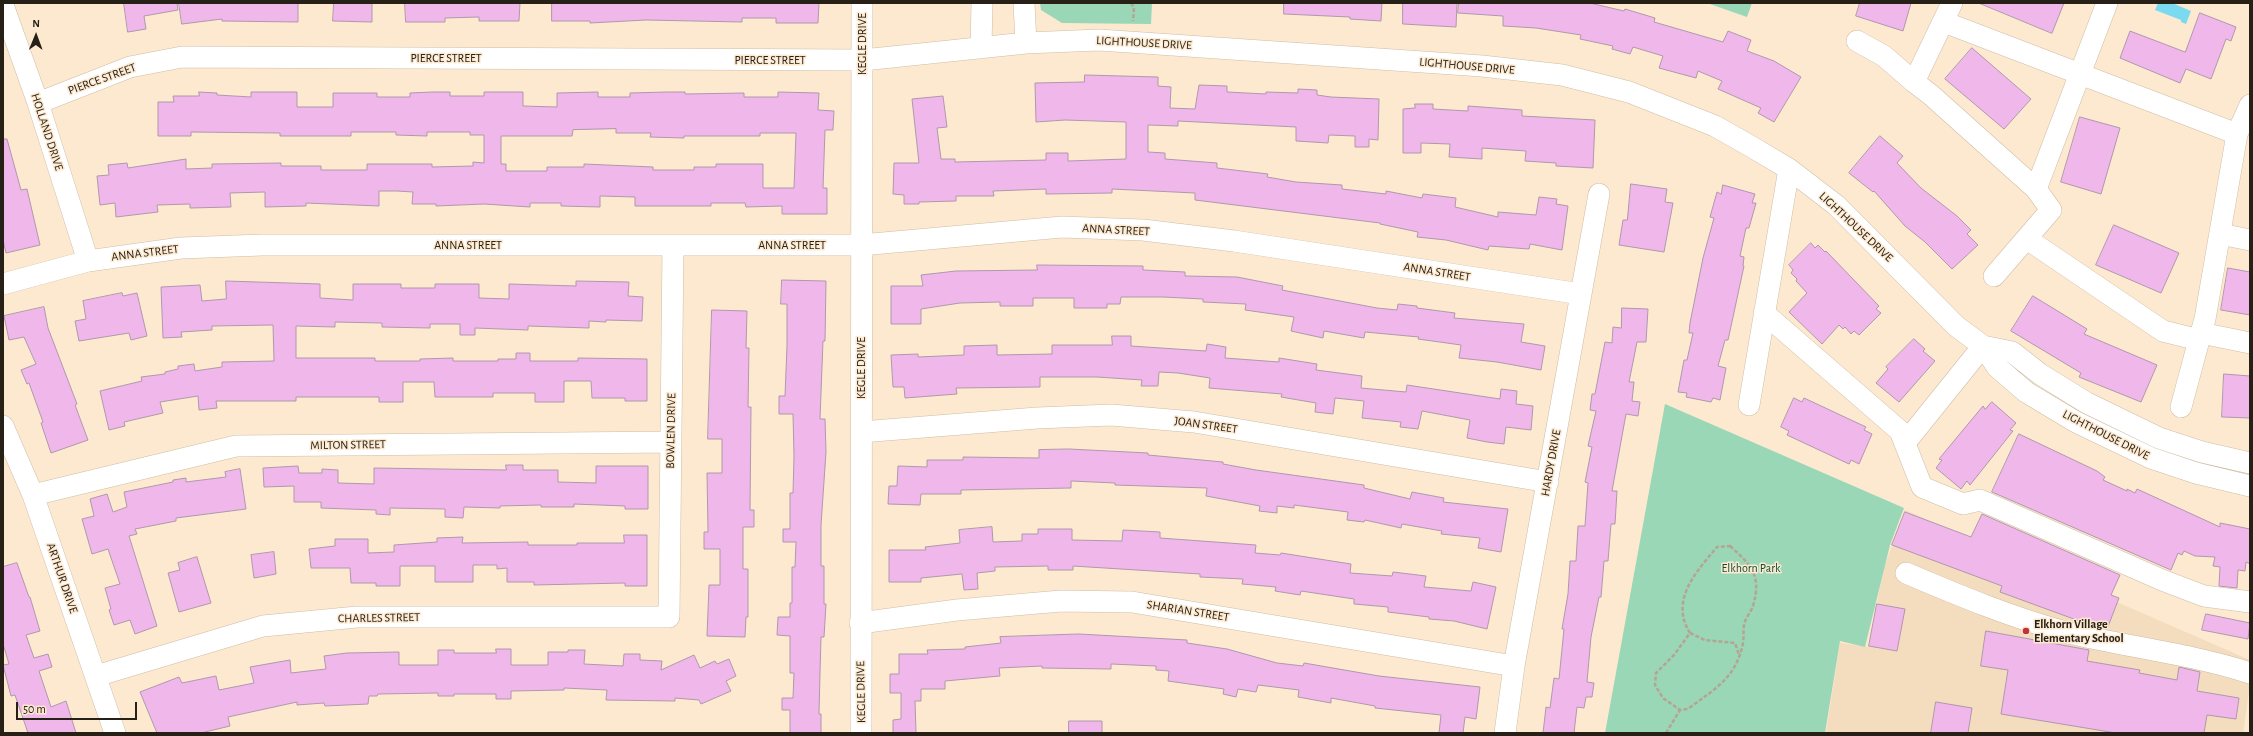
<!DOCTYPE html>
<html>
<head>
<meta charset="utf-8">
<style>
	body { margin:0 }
	#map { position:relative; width:2253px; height:736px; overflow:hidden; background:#fce9d0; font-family:"Alegreya Sans",sans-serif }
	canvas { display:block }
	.frame { position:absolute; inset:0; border:4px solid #272017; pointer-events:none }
	.north { position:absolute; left:16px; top:16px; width:40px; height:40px; -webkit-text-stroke:3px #fce9d0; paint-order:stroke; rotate:1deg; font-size:11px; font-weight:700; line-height:16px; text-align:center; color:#272017 }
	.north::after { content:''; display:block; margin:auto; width:14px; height:18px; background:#272017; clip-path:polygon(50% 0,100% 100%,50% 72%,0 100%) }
	.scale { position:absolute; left:16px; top:702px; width:121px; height:18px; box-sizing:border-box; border:2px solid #272017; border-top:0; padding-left:5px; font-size:12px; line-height:14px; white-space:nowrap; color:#272017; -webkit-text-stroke:3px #fce9d0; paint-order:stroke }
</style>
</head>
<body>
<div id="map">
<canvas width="2253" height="736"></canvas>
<div class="frame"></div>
<div class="north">N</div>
<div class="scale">50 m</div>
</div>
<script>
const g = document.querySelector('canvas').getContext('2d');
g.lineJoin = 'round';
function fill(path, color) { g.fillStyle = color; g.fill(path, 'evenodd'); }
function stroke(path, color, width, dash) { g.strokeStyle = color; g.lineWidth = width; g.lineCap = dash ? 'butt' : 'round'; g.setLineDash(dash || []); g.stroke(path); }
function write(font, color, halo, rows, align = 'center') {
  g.font = font + ' "Alegreya Sans",sans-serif'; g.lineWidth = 3; g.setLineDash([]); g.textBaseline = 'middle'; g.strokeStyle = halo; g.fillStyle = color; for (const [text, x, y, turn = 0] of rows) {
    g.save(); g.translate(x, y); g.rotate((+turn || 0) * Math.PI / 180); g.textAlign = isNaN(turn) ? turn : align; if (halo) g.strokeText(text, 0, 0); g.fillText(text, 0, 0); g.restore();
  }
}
const built = new Path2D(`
	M1905,510L2250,660V685L2243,733H1826L1840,643L1868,647L1884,568Z`);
const green = new Path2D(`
	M1040,3H1152L1151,24L1062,23L1041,10Z
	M1707,3H1752L1747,17Z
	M1665,404L1904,508L1890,545L1865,647L1840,641L1825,733H1605Z`);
const water = new Path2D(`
	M2158,3H2172L2191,11L2186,24L2181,22V20L2155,10Z`);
const building = new Path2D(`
	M124,3H177L178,10L144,16L146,29L128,32Z
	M179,3H298V22L222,21V19L182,24Z
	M334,3H372V22L333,21Z
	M405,3H520L519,21H479V17L445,18V22H406Z
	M552,3H819L818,23H776V18H742V22L646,20L590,23V21H552Z
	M1284,3H1382L1381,21L1350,19V17L1284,14Z
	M1403,3H1457L1456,27L1403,24Z
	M1459,3H1590L1624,11L1625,9L1655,18L1654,22L1723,42L1728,31L1751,40L1747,51L1774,61L1801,77L1774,122L1758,113L1761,108L1718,89L1722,81L1698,71L1696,78L1659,68L1663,56L1633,47L1630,54L1612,49L1613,46L1580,39L1581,35L1536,28L1503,26V16L1458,13Z
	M1860,3H1911L1903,31L1856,16Z
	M1979,3H2064L2052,33Z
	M2200,13L2236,27L2231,41L2226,39L2211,79L2186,69L2180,83L2120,58L2130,31L2185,52Z
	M1972,48L2031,99L2004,129L1945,79Z
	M1085,75L1158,77V86L1171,87L1170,108L1195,109L1199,85L1227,86V92L1266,94V92L1298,93V89L1317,90V95L1331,97L1379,99L1378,140L1369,139V147H1355V136L1329,135L1328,143L1296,141V127L1178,121V126L1148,125V152L1165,153V159L1217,163V168L1268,174L1267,177L1296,182L1342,185V189L1386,194V191L1422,198L1423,194L1456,198L1455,207L1498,217V212L1536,215L1539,197L1557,199L1556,204L1568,206L1562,250L1530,244L1529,249L1489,246L1488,250L1446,240L1417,237L1418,232L1380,224V223L1195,200V193L1112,189V193L1046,194V189L993,191L994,196H956V201L919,202V204H904V195L893,194L894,163H919L912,99L943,96L947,127L937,128L941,159H955V162L1046,160V153H1068V161L1126,159V122L1065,120L1036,122L1035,83L1084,82Z
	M199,92L217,93V95L251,97V92H297V107H333V93H377V97H410V93L432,92H450V96H484V92H523V106L557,107V93L598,92V97H630V93L667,92H685V94L744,93V97H778V92L819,93L818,110L834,111L833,130H825L823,188H827V214H782V206L746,207L745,203H711V206H635V197L600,196V207L561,206V203H530V207L484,204L436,206V204H412L413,192L397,191H379V206L306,203V206L265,207V192L230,193L231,207L190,208V204L157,205L158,212L116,217L115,203L100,205L97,176L109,175L108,165L127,163L128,168L186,159V169L212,168V164L281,163V166H321V170H367V164H432V167L473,166V162L484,163V135H470V132H427V136L396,135V132H351V136H280V133L191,132V136H158V102H174L173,96H199ZM616,129V133H651L650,137L684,138V136H760V133H796L794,188H763V164H716V167H694V170H653V167L584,164V167H547V171H506V164H501V136H572L573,130Z
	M1415,104H1433V109L1468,111V106L1522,110V116L1595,120L1593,168L1556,166V163L1525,161L1526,151L1482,148V159L1449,157L1450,144L1421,143V153H1403V109L1415,108Z
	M2080,117L2120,128L2101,194L2061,182Z
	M1880,136L1903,156L1897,163L1921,188L1957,216L1971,230L1967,234L1978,245L1952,269L1925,242L1905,226L1874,191L1873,192L1849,173Z
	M3,139H7L21,190L27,189L40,245L6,253L3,240Z
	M1631,184L1667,189L1665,202L1673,203L1664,252L1619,245L1623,220H1627Z
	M1723,185L1755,194L1752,203H1756L1749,228H1746L1740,256L1744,257L1743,266H1744L1730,331L1728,340H1725L1718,366L1726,368L1720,400L1713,398L1711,402L1686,397L1687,393L1678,392L1684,360H1687L1693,333H1689L1690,323L1703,258L1714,218L1710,217L1717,192L1721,194Z
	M2114,225L2179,253L2161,293L2096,265Z
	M1811,243L1815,248L1818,245L1825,252L1826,251L1879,306L1876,309L1881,313L1859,335L1854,331L1851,334L1845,327L1843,329L1839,325L1822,344L1789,312L1807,293L1796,281L1797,279L1791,273L1793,270L1789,265Z
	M1037,265L1143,266V270L1185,272V276L1237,277L1283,286L1282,290L1377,308L1397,310L1398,304L1417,306V308L1455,313L1454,318L1524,324L1521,342L1545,346L1541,370L1497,362L1459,358L1461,345L1418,339L1419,337L1365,332L1364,338L1324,331L1323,338L1291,331L1294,317L1245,310L1246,304L1203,302V299L1163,297H1121L1120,304H1107V308H1074V298H1033V306H1000V302L960,303L921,309V324H891V286H923L921,275L956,271L1037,270Z
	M2228,268L2250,272V315L2221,310Z
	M782,280L826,281L825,341H823L820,419H825L826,452L821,525V566H824V604H826L824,637H821L820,673L819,714H821V733H790V710H782V698H793L794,673H790V636L777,635L778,617H790V603H792V567H795L796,542H783V529H790V493H793L794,456L793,414H779V396H785L787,346V304H781Z
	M226,281L320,284V298L353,300V284H401V288H435V284H479V298L509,299V284L576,286V281L629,282L628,296L643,297L642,321L606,320V322L589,321V328L528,326V330L475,328V335H460V324H430V328L382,327V323L335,322V327L296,326V358H375V361H420V359L453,358V361H498V359H516V353H530V361H578V358L647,359V401H625V398H592L591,381H564V402H535V393H493V397H435L434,382H403V402H379V397H296V401H216L217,408L199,410L198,396L160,402L163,413L124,422L125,426L109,430L100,391L142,381L141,377L165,374V372L178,369V366L194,364L195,371L222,367V362L274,361L273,325L212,326V330L181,332L182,337L163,338L161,287L200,285L202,301L226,299Z
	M122,293L123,296L137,293L147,336L131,340L129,333L79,341L75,321L86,319L83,301Z
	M2033,296L2087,329L2084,334L2157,365L2141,402L2079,377L2081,373L2011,331Z
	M44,307L48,328L77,404L75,405L88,440L51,453L41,423L43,422L29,383L27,384L21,370L36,364L24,337L9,340L4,316Z
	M1622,308L1648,309L1646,342H1637L1629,382H1634L1632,401L1640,402L1638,416L1626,414L1612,491H1617L1615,524H1611L1608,561H1604L1601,597H1599L1591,637L1587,682L1594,683L1592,697H1586L1584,708L1577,707L1574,733H1543L1546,707L1550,708L1554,678L1559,679L1564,629H1562L1568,594L1570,561H1576L1578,526H1585L1588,483L1585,482L1592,447L1588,446L1596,411L1590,410L1592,394H1595L1605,342L1612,343L1613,327L1621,328Z
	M712,310L747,311L746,348H749L748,407H751L750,510H754V527H743V569H748V617H746L745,637L707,636L709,585H720V549H704V532H708L707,473H722V439H708Z
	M1112,336H1131V346L1206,351L1207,344L1226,347L1225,358L1279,362V358L1317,364L1316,370L1362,376L1361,388L1406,392L1407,385L1500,399L1501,389L1517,391L1516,404L1533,406L1531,430L1506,427L1504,444L1487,442L1467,438L1470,420L1422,411L1418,429L1400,427L1401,422L1362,418L1364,401L1335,398L1333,414L1315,412L1316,403L1281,397L1282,394L1209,388L1210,378L1178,373L1159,372L1158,386H1141L1142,380L1097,377H1040V387L956,388L957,394L905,398L904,387H893L891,355L918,354V357L964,355V346L997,345V355L1052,354V345H1112Z
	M1914,339L1925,349L1923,351L1935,361L1899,402L1876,383L1888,369L1886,367Z
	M2224,374L2250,376V418L2222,417Z
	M1794,398L1802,402L1804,398L1866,427L1864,430L1872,434L1859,464L1851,460L1849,464L1787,435L1789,431L1781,427Z
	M1992,402L2016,423L2010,430L2013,431L1970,485L1967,481L1961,489L1936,468L1942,460L1939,459L1983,406L1985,409Z
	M2019,434L2097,471L2105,477L2103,480L2127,491V489L2135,493L2137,489L2220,527V523L2250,529V564L2246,562L2245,571L2238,570L2237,588L2219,586L2220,567L2213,566L2215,557L2195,556L2184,551L2182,555L2178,553L2171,570L1992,492Z
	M1069,449L1148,453V455L1223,462V464L1256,470L1364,485V488L1410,499L1412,492L1444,498L1443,502L1508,509L1501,552L1478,548L1480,538L1441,534L1442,531L1402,524L1401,528L1365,520L1364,522L1347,520L1348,512L1294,505V508L1277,506V513L1259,511L1260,506L1206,496L1207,488L1115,485V483L1071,481V488L961,490V494H921L920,505L888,504L889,486H897L898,466L927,467V460H963V457L1039,458V450Z
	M506,465H523V470H558V482L596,483V466H648V509H625V506L574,504V507H541V505L500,506V508L464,507L463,518L445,517V509L390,508V515L376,514V510L321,508V502H294V486L264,487L263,468L298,466L299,473H322V469L338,470V483L374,484V468L506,470Z
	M240,469L246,509L176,518V521L135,529L137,534L129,536L157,626L135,634L130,620L114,625L109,610L111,609L105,588L120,584L108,549L92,554L82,519L94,516L90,499L107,494L113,512L127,507L124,492L173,482V480L186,478V482L226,477L225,472Z
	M1905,512L1971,537L1982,514L2120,575L2111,595L2119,598L2107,629L2093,626L2000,592L2002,586L1892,545Z
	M992,527L993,542L1022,541V534H1038V529H1072V540L1122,541L1123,530L1160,532V538L1256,545L1255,553L1280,555L1281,553L1351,564L1350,573L1392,576L1393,572L1426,576L1424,587L1471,591L1473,582L1496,587L1487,629L1454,621L1429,619V617L1388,612V607L1354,604V599L1301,591L1300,595L1275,591L1276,587L1242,584L1243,579L1200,577V574L1073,566V570H1048V566L995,567V571L977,573L978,589L964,590L962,574L921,578V582H889V550H926L925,547L960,543L959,530Z
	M624,535H647V586H625V583L534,585V582H507V568L497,569V565H473V582H435V566H400V586H376V583H351L350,568H311L309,549L335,546V539H368V553L394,552V545L437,542V538L463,537L462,543L528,542V545H577V543H624Z
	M274,552L276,574L254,578L251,555Z
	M197,557L211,603L179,612L168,573L180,570L178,563Z
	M17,563L29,597H30L40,631L26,635L34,658L48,654L52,667L39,671L51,707L66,701L76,733H28L15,695L11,696L3,665L9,664L3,644V567Z
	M1877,604L1905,609L1897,651L1869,646Z
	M2206,614L2250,623L2248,639L2202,630Z
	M1986,631L2089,650L2087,661L2140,670L2139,673L2177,680L2179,667L2200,672L2197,691L2239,698L2236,719L2207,715L2204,733H2116L2001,714L2008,670L1981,666Z
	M1079,634L1187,640V643L1227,649L1277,663L1303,666L1304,663L1379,676L1480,687L1476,719L1465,717L1463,733H1439L1441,715L1375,708V706L1331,698V703L1298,697L1299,690L1258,685L1256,692L1238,689L1236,697L1223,694L1224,689L1168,681L1169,671L1156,670V666L1111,664V669L1042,668V666L999,668L1000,676L945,681V689H921V701H915L916,733H893V720L901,719V693H890V674H899V654H928L927,650L965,649V647L1001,643L1000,637Z
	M496,649H511V665H548V652H568V650H585L584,664L623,666L624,654H640V660L662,661L661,670L694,655L700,668L715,661L717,664L729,659L736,676L726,681L731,691L701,704L699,700L675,698V701L606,700L607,690L564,688V690L511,691V699H496V694H454V696H438V693L378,694L377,696H369L368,704L325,706L324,703L297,705V702L228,717L230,726L201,733H157L140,692L179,677L182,683L216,676L219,690L254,683L250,667L290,660L291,673L326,669L324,656L347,653L399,652V665H438V650H454V653H496Z
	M1936,702L1972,708L1968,733H1931Z
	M1069,721H1102V733H1069Z`);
const path = new Path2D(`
	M1131,3L1134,8L1133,21
	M1730,546C1751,565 1762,575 1753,606C1751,612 1745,618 1744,625C1743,631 1744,637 1743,643C1736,679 1714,689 1688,709L1680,710L1663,698L1655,685L1656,673L1674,655L1690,633C1669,600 1697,571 1717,547Z
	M1690,633L1705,640L1735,643L1739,655
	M1666,733L1680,710`);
const minor = new Path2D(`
	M1024,3L1026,43
	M1952,3L1914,82L1931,95L2036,189L2051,210L1994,276
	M3,5L38,103L88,261
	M1944,22L2237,134
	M1857,41L1884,56L1914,82
	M981,48L982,3
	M38,103L130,67L182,57L863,60L1026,43L1099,40L1482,66L1562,75L1629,92L1715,126L1752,147L1789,169L1836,205L1956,326L1983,346L1997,367L2026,392L2076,422L2151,458L2196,473L2250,486
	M2036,189L2107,3
	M2220,234L2250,240
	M2027,239L2163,331L2199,340L2205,319L2237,134L2250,105
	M3,284L88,261L181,248L262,245H861L1062,227L1143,230L1234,241L1581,294
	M1764,313L1900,431L1922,487L1963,504L1980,500L2162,580L2204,596L2250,602
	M2201,333L2250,343
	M1983,346L2012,352L2040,374L2087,403L2159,438L2202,452L2250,463
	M1749,405L1789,169
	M2181,407L2199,340
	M3,426L33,495L115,733
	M861,432L1037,418L1111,415L1194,422L1548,482
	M1905,443L1983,346
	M33,495L236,446L670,442
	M1906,573C1960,596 2013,618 2069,633C2129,647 2191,654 2250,673
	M860,623L957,610L1061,601L1132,602L1514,666
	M96,676L263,626L357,617H669L673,246
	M861,733L862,3
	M1505,733L1514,666L1599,194`);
const markers = [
	[2026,631,4,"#c2323c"]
];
const streetNames = [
	["LIGHTHOUSE DRIVE",1144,43,3],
	["KEGLE DRIVE",862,44,-90],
	["PIERCE STREET",446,58],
	["PIERCE STREET",770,60],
	["LIGHTHOUSE DRIVE",1467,66,5],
	["PIERCE STREET",102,79,-20],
	["HOLLAND DRIVE",47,132,72],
	["LIGHTHOUSE DRIVE",1856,227,43],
	["ANNA STREET",1116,230,3],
	["ANNA STREET",468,245],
	["ANNA STREET",792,245],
	["ANNA STREET",145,253,-7],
	["ANNA STREET",1437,272,9],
	["KEGLE DRIVE",861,368,-90],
	["JOAN STREET",1206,425,8],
	["BOWLEN DRIVE",671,431,-89],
	["LIGHTHOUSE DRIVE",2106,435,27],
	["MILTON STREET",348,445,-1],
	["HARDY DRIVE",1551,463,-80],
	["ARTHUR DRIVE",62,578,71],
	["SHARIAN STREET",1188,611,9],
	["CHARLES STREET",379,618,-1],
	["KEGLE DRIVE",861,692,-91]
];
const parkNames = [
	["Elkhorn Park",1751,568]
];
const poiNames = [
	["Elkhorn Village",2034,624],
	["Elementary School",2034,638]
];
fill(built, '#f4dcbe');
fill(green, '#99d7b7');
fill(water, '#7bd9f0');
fill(building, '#f0b7eb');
stroke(building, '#af98ac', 1);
stroke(minor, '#cfbda5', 22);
stroke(path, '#b4a592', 2.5, [4, 2]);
stroke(minor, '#fff', 21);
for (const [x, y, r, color] of markers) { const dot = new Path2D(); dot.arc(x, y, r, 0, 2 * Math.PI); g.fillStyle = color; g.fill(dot); stroke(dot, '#fce9d0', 1.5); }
write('12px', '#272017', '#fce9d0', streetNames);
write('12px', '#0e4c34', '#fce9d0', parkNames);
write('bold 12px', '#272017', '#fce9d0', poiNames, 'left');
</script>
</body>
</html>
